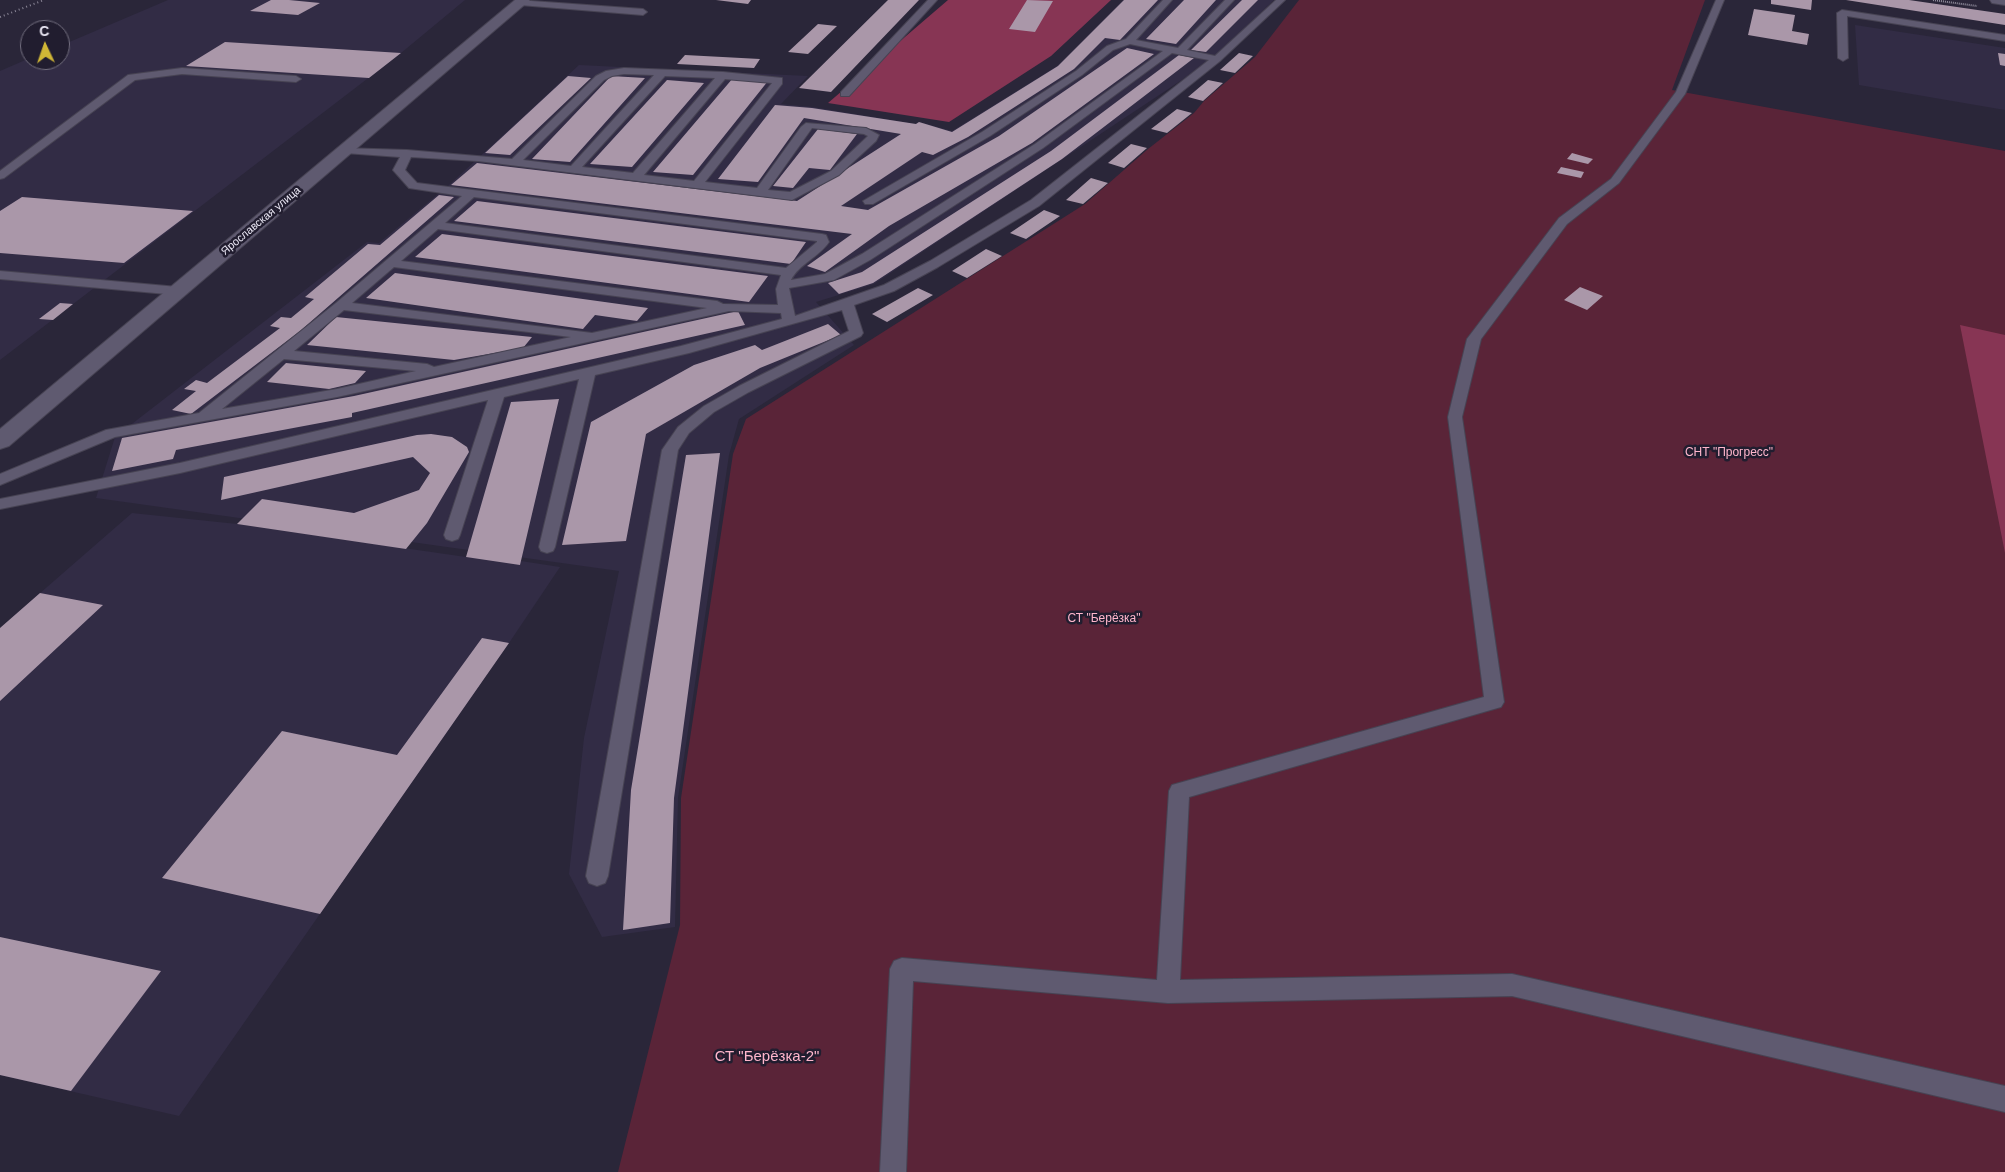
<!DOCTYPE html>
<html>
<head>
<meta charset="utf-8">
<style>
	body { margin:0 }
	#map { position:relative; width:2005px; height:1172px; overflow:hidden; background:#2a2639; font-family:Arial,sans-serif }
	canvas { display:block }
	.north { position:absolute; left:20px; top:20px; width:50px; height:50px; box-sizing:border-box; background:#211d2f; border:1px solid #726e7e; border-radius:50%; rotate:357deg; font-size:14px; font-weight:700; line-height:20px; text-align:center; color:#ebe8f5 }
	.north::after { content:''; display:block; margin:auto; width:18px; height:22px; background:#d1b736; clip-path:polygon(50% 0,100% 100%,50% 72%,0 100%) }
</style>
</head>
<body>
<div id="map">
<canvas width="2005" height="1172"></canvas>
<div class="north">С</div>
</div>
<script>
const g = document.querySelector('canvas').getContext('2d');
g.lineJoin = 'round';
function fill(path, color) { g.fillStyle = color; g.fill(path, 'evenodd'); }
function stroke(path, color, width, dash) { g.strokeStyle = color; g.lineWidth = width; g.lineCap = dash ? 'butt' : 'round'; g.setLineDash(dash || []); g.stroke(path); }
function write(font, color, halo, rows, align = 'center') {
  g.font = font + ' Arial,sans-serif'; g.lineWidth = 5; g.setLineDash([]); g.textBaseline = 'middle'; g.strokeStyle = halo; g.fillStyle = color; for (const [text, x, y, turn = 0] of rows) {
    g.save(); g.translate(x, y); g.rotate((+turn || 0) * Math.PI / 180); g.textAlign = isNaN(turn) ? turn : align; if (halo) g.strokeText(text, 0, 0); g.fillText(text, 0, 0); g.restore();
  }
}
const built = new Path2D(`
	M168,0H465L401,53L0,360V71L30,58V60H60V46Z
	M1123,0H1274L1215,58L874,284L816,302L854,345L739,419L729,455L678,798L675,927L602,937L569,874L584,738L619,571L96,498L115,437L367,242L379,243L449,185L579,65L808,76L781,104L813,107L915,124L919,122L952,131L1057,66Z
	M1855,25L2005,48V110L1859,85Z
	M132,513L237,524L466,557L521,561L560,567L509,643L179,1116L0,1075V628Z`);
const green = new Path2D(`
	M1299,0H1705L1672,90L2005,151V1172H618L680,925L681,798L733,454L746,419L1085,204L1148,149L1194,113L1204,101L1255,57Z`);
const forest = new Path2D(`
	M948,0H1111L1051,56L949,122L828,103Z
	M1960,325L2005,335V553Z`);
const building = new Path2D(`
	M271,0H289L320,3L298,15L250,11Z
	M716,0H751L748,4Z
	M888,0H919L831,92L799,88Z
	M1027,0L1053,1L1035,32L1009,29Z
	M1124,0H1158L1120,40L1105,38L1074,69L968,137L933,155L922,152L841,206L868,210L999,136L1127,48L1154,54L1032,143L889,226L825,272L807,266L852,234L451,185L477,163L797,201L901,134L804,118L758,182L718,179L775,105L812,108L916,124L919,122L952,132L1058,66Z
	M1184,0H1216L1176,44L1146,39Z
	M1242,0H1258L1206,52L1191,50Z
	M1771,0H1812L1811,10L1771,4Z
	M1846,0H1909L2005,14V25Z
	M1754,9L1795,15L1792,31L1809,34L1807,45L1748,35Z
	M818,24L837,26L808,54L788,52Z
	M225,42L401,53L369,78L186,66Z
	M1239,53L1253,56L1235,73L1220,70Z
	M1998,53L2005,54V66L2000,65Z
	M685,55L760,59L754,68L677,64Z
	M1179,55L1194,58L1062,159L873,283L839,294L828,283L862,272L1051,151Z
	M568,76L591,78L510,155L485,153Z
	M611,76L645,78L570,162L532,159Z
	M733,78L768,81L693,175L653,172Z
	M667,80L704,83L632,167L590,164Z
	M1208,80L1223,83L1203,101L1188,97Z
	M1177,109L1192,113L1167,133L1151,129Z
	M818,129L857,134L830,170L809,168L793,188L773,186Z
	M1131,144L1147,148L1124,168L1108,163Z
	M1572,153L1593,159L1588,164L1567,159Z
	M1561,167L1584,172L1581,178L1557,173Z
	M1091,178L1108,183L1083,204L1066,200Z
	M439,195L454,197L300,331L191,414L172,410L196,391L184,389L196,380L207,383L280,328L270,326L281,317L291,318L314,299L305,297L368,244L380,245Z
	M22,197L193,211L124,263L0,253V211Z
	M477,201L806,242L791,264L454,221Z
	M1044,210L1060,216L1026,239L1010,233Z
	M442,234L768,276L749,302L415,257Z
	M986,249L1002,256L967,278L952,271Z
	M395,273L648,308L637,321L595,315L583,329L366,298Z
	M1580,287L1603,296L1587,310L1564,300Z
	M918,288L933,295L887,322L872,314Z
	M60,303L73,304L53,320L39,319Z
	M738,311L745,325L352,413V417L176,450L173,459L112,471L122,438L354,396Z
	M336,317L532,337L523,348L454,360L307,345Z
	M828,324L841,335L760,368L646,434L626,541L562,545L591,422L694,365L755,345L762,350Z
	M286,363L366,371L355,383L329,389L267,382Z
	M559,399L520,565L466,557L511,402Z
	M431,434L452,437L467,447L469,452L427,523L406,549L237,524L262,499L354,513L419,490L430,473L413,457L221,500L224,477L417,435Z
	M720,453L674,798L670,923L623,930L631,790L686,455Z
	M40,593L103,605L0,701V628Z
	M482,638L509,643L320,914L162,878L282,731L397,755Z
	M0,937L161,971L71,1091L0,1075Z`);
const path = new Path2D(`
	M1933,0L1977,6`);
const lane = new Path2D(`
	M517,0L643,9L647,12L643,15L520,5L516,2Z
	M928,0H937L849,96H841V92Z
	M1163,0H1172L1136,40L1178,48L1225,0H1234L1187,50L1215,56L1276,0H1285L1220,61L1039,206L938,267L894,291L854,305L863,333L861,336L749,392L714,412L689,433L678,450L608,876L605,883L597,886L589,883L586,876L662,450L678,427L704,406L739,386L849,331L842,310L689,353L595,375L555,547L553,551L547,553L541,551L539,547L579,379L504,397L460,535L458,539L452,541L446,539L444,535L488,400L180,473L0,509V499L180,463L681,346L782,319L781,313L729,311L337,397L115,437L0,485V474L106,430L199,413L336,303L462,196L409,188L393,170L400,157L345,153L339,150L341,148L407,150L512,159L596,76L606,71L624,68L723,72L782,78V84L705,182L757,188L801,127L806,123L866,128L879,135L876,141L839,175L792,200L478,161L411,157L405,170L417,183L822,234L826,235L829,242C819,257 799,264 791,280L825,274L862,254L1035,144L1163,51L1130,44L1113,50L1082,75L990,136L873,204H865L863,201L982,132L1076,71L1107,46L1126,39ZM1172,53L1209,60L1031,200L930,261L884,285L795,316L789,288L834,280L870,260L1043,148ZM624,74L654,75L571,166L523,160L604,80L612,76ZM665,76L715,78L633,173L582,167ZM725,79L772,83L694,181L644,175ZM812,128L864,134L868,136L831,171L790,192L768,190ZM474,197L817,241V242L786,268L445,223ZM438,229L781,275L776,289L778,305L723,304L717,301L401,261ZM394,267L707,308L592,333L352,303ZM344,310L571,337L434,367L427,364L294,351ZM284,359L416,371L337,389L222,409Z
	M1716,0H1724L1685,94L1619,183L1567,224L1481,339L1462,417L1504,702L1501,707L1189,797L1180,980L1512,974L2005,1086V1112L1512,996L1168,1003L913,981L906,1172H880L890,969L894,961L902,958L1157,980L1169,791L1172,785L1484,697L1448,417L1467,339L1559,218L1611,179L1676,92Z
	M1842,10L2005,35V41L1847,16L1848,58L1843,61L1838,58L1837,13Z
	M182,68L296,76L301,79L296,82L182,74L135,80L4,178L0,179V171L128,75Z
	M0,271L178,287L185,291L178,295L0,279Z`);
const street = new Path2D(`
	M1990,0H2005V5L1992,3Z`);
const secondary = new Path2D(`
	M515,0H530L9,446L0,449V429Z`);
const rail = new Path2D(`
	M0,17L44,0`);
const farStreetnames = [
	["Ярославская улица",261,221,-40]
];
const parkNames = [
	["СНТ \"Прогресс\"",1729,453],
	["СТ \"Берёзка\"",1104,619]
];
const nearParknames = [
	["СТ \"Берёзка-2\"",767,1057]
];
fill(built, '#322c45');
fill(green, '#5a2438');
fill(forest, '#873554');
fill(building, '#aa97a9');
stroke(lane, '#474353', 2);
stroke(street, '#474353', 2);
stroke(secondary, '#474353', 2);
stroke(path, '#928f9e', 2, [1, 1]);
fill(lane, '#5f5a70');
fill(street, '#5f5a70');
fill(secondary, '#5f5a70');
stroke(rail, '#8a8696', 2, [1, 3]);
write('11px', '#ebe8f5', '#211d2f', farStreetnames);
write('12px', '#ffb6cc', '#211d2f', parkNames);
write('15px', '#ffb6cc', '#211d2f', nearParknames);
</script>
</body>
</html>
